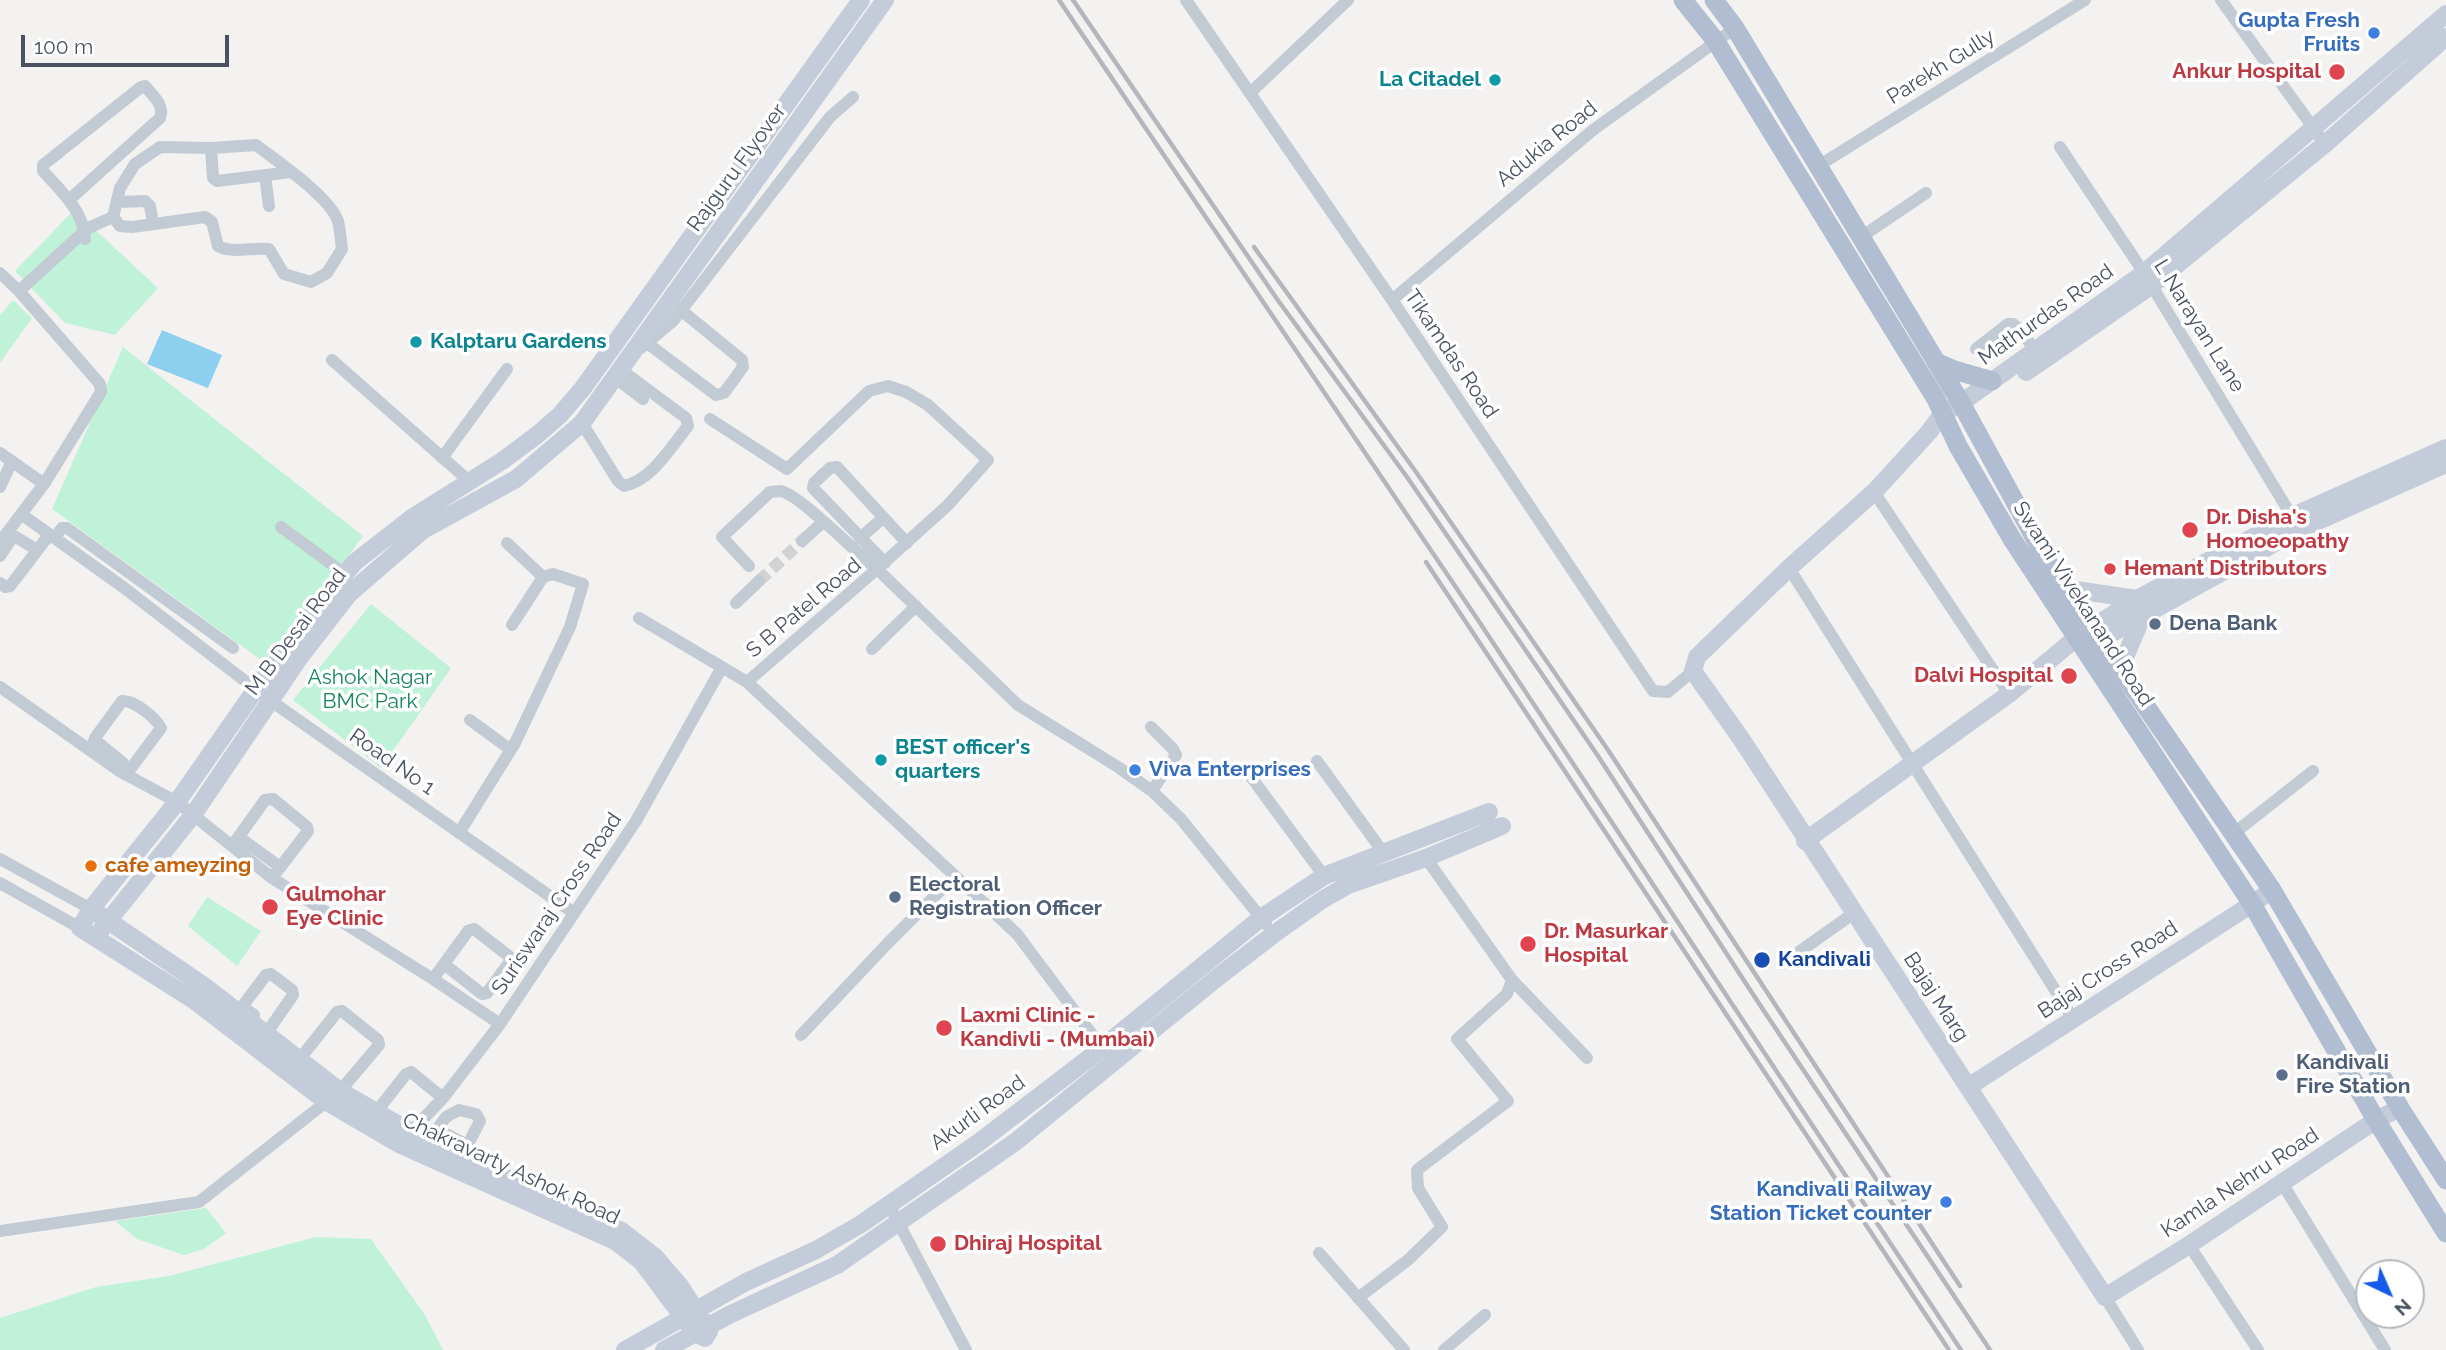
<!DOCTYPE html>
<html>
<head>
<meta charset="utf-8">
<style>
	body { margin:0 }
	#map { position:relative; width:2446px; height:1350px; overflow:hidden; background:#f4f2f1; font-family:Raleway,sans-serif }
	canvas { display:block }
	.north { position:absolute; left:2355px; top:1259px; width:70px; height:70px; box-sizing:border-box; background:#fff; border:2px solid #b6babf; border-radius:50%; rotate:136deg; font-size:19px; font-weight:700; line-height:28px; text-align:center; color:#495260 }
	.north::after { content:''; display:block; margin:auto; width:24px; height:32px; background:#155aea; clip-path:polygon(50% 0,100% 100%,50% 72%,0 100%) }
	.scale { position:absolute; left:21px; top:35px; width:208px; height:32px; box-sizing:border-box; border:4px solid #495260; border-top:0; padding-left:9px; font-size:21px; line-height:24px; white-space:nowrap; color:#495260; -webkit-text-stroke:5px #fff; paint-order:stroke }
</style>
</head>
<body>
<div id="map">
<canvas width="2446" height="1350"></canvas>
<div class="north">N</div>
<div class="scale">100 m</div>
</div>
<script>
const g = document.querySelector('canvas').getContext('2d');
g.lineJoin = 'round';
function fill(path, color) { g.fillStyle = color; g.fill(path, 'evenodd'); }
function stroke(path, color, width, dash) { g.strokeStyle = color; g.lineWidth = width; g.lineCap = dash ? 'butt' : 'round'; g.setLineDash(dash || []); g.stroke(path); }
function write(font, color, halo, rows, align = 'center') {
  g.font = font + ' Raleway,sans-serif'; g.lineWidth = 7; g.setLineDash([]); g.textBaseline = 'middle'; g.strokeStyle = halo; g.fillStyle = color; for (const [text, x, y, turn = 0] of rows) {
    g.save(); g.translate(x, y); g.rotate((+turn || 0) * Math.PI / 180); g.textAlign = isNaN(turn) ? turn : align; if (halo) g.strokeText(text, 0, 0); g.fillText(text, 0, 0); g.restore();
  }
}
const green = new Path2D(`
	M74,210L158,288L115,335L65,323L15,271Z
	M13,300L32,318L0,363V315Z
	M123,347L363,536L268,665L52,509Z
	M371,604L451,668L381,768L293,700Z
	M207,897L261,931L237,966L188,926Z
	M206,1208L226,1233L204,1249L184,1255L137,1239L115,1221Z
	M316,1237L371,1239L425,1315L443,1350H0V1318L96,1287L169,1276Z`);
const water = new Path2D(`
	M162,330L222,355L208,388L147,364Z`);
const streetTunnel = new Path2D(`
	M759,581L802,541`);
const street = new Path2D(`
	M1186,0L1392,300L1653,691L1668,692L1693,671
	M2221,0L2325,144
	M1250,93L1348,0
	M2060,147L2144,273L2296,523
	M211,148L213,178L217,181L291,172
	M1818,166L2085,0
	M265,175L269,206
	M69,200L160,118C165,105 153,96 145,86L141,87L43,165V171C60,190 84,211 85,239
	M117,202L145,201L150,206L153,223
	M1861,237L1926,193
	M0,273L19,291L100,384L101,392L44,484L0,542
	M19,291L88,228L113,217L120,188L135,164L160,147L211,148L256,145C277,161 330,197 338,221C340,230 341,240 342,249L327,273L311,282L284,274L269,249C253,247 232,254 218,246L212,222L205,217L132,227L120,226L113,217
	M1392,300L1593,130L1735,28
	M647,343L716,395L724,393L743,367L742,360L682,311
	M641,348L673,321L830,117L853,97
	M1976,349L2008,324H2013L2021,330L2035,351
	M332,360L469,481
	M614,377L643,399
	M710,419L787,469L869,391L888,386L906,392L928,405L988,460L948,505L877,569C857,554 800,495 781,491C779,491 772,492 770,492L722,537L749,566
	M582,423L618,481L624,486C652,480 671,447 688,426L686,418L620,369
	M0,453L44,484
	M442,458L507,369
	M0,487L12,461
	M1874,492L2009,694
	M21,514L123,587L271,701L574,913
	M281,527L345,574
	M54,538L62,528H67L233,648
	M860,538L883,518
	M802,541L823,522
	M507,543L543,577
	M0,556L12,538L16,537L37,550
	M885,563L813,488L814,483L830,468L837,467L907,543
	M1789,568L2074,1020
	M0,583L5,587L10,586L49,535
	M736,603L759,581
	M639,618L747,682L955,876L1017,934L1106,1053
	M872,649L916,606
	M747,682L877,569L1018,705L1118,767L1152,791L1181,819L1266,924
	M0,687L121,772L177,802L272,878L433,979L500,1024
	M470,720L511,750
	M1151,727L1173,749L1176,755L1152,791
	M96,741L123,763
	M91,750L95,738L122,701C134,700 155,717 161,728L126,775
	M1317,761L1383,852
	M1246,770L1324,876
	M459,833L515,743L570,627L583,584L553,574L543,577L512,625
	M2233,834L2313,771
	M239,837L280,867
	M232,846L265,800L273,799L307,827L308,831L272,878
	M0,859L91,909
	M0,883L80,928
	M1782,964L1854,913
	M433,979L468,931L474,929L510,957L511,960L487,993L482,994L444,964
	M1512,980L1587,1058
	M254,1015L244,1008V1004L266,975L271,974L292,990L293,995L266,1034
	M801,1035L888,943L955,876
	M377,1111L406,1074L411,1072L443,1098
	M407,1136L443,1098L500,1024L636,821L722,667
	M462,1156L480,1121L476,1114L459,1110L446,1117L437,1129L467,1145
	M2282,1183L2385,1350
	M889,1205L966,1350
	M0,1231L199,1202L340,1091L379,1045L378,1040L342,1011L337,1012L299,1060
	M2189,1245L2258,1350
	M1319,1253L1404,1350
	M2105,1297L2138,1350
	M1358,1298L1408,1260L1442,1227L1418,1188L1417,1170L1508,1101L1457,1039L1507,994L1512,980L1426,858
	M1444,1350L1485,1315`);
const secondary = new Path2D(`
	M2026,372L2152,285L2325,144L2446,37
	M2062,588L2137,599
	M2090,645L2300,529L2446,464
	M2120,669L2142,617
	M1805,841L2009,694L2076,638L2137,599L2293,516L2446,448
	M91,909L207,988L340,1091L411,1132L588,1217L620,1230L655,1257L680,1286L709,1331L705,1338L695,1333L642,1262L615,1241L399,1144L327,1102L195,1001L80,928L91,909L177,802L256,689L334,587L355,562L413,517L502,461L537,435L560,415L583,388L861,0
	M101,930L193,815L300,657L349,594L423,530L516,479L582,423L885,0
	M1968,1087L2252,904L2272,890
	M2400,1108L2376,1120L2189,1245L2105,1297L1742,740L1693,671L1697,657L1789,568L1874,492L1929,432L1942,414L1961,403L2144,273L2446,14
	M625,1350L746,1282L816,1250L861,1224L978,1143L1092,1056L1261,918L1324,876L1489,812
	M664,1350L731,1314L837,1265L899,1222L1014,1143L1218,977L1274,934L1322,900L1348,885L1426,858L1502,826`);
const primary = new Path2D(`
	M1683,0L1715,40L1936,399L1958,446L2012,539L2252,904L2376,1120L2446,1233
	M1714,0L1735,28L1961,403L2062,588L2092,628L2272,890L2400,1108L2446,1180
	M1936,362L1954,370L1992,381`);
const rail = new Path2D(`
	M1059,0L1476,617L1961,1350
	M1073,0L1277,299L1407,477L1598,756L1758,1002L1990,1350
	M1254,247L1416,472L1608,750L1960,1286
	M1426,562L1949,1350`);
const markers = [
	[2374,33,7,"#3f7fe0"],
	[2337,72,9,"#e0444e"],
	[1495,80,7,"#0f9aa8"],
	[416,342,7,"#0f9aa8"],
	[2190,530,9,"#e0444e"],
	[2110,569,7,"#e0444e"],
	[2155,624,7,"#5c6f8a"],
	[2069,676,9,"#e0444e"],
	[881,760,7,"#0f9aa8"],
	[1135,770,7,"#3f7fe0"],
	[91,866,7,"#e8710a"],
	[895,897,7,"#5c6f8a"],
	[270,907,9,"#e0444e"],
	[1528,944,9,"#e0444e"],
	[1762,960,9,"#1a4fb4"],
	[944,1028,9,"#e0444e"],
	[2282,1075,7,"#5c6f8a"],
	[1946,1202,7,"#3f7fe0"],
	[938,1244,9,"#e0444e"]
];
const shopNames = [
	["Gupta Fresh",2360,21],
	["Fruits",2360,45],
	["Viva Enterprises",1149,770,"left"],
	["Kandivali Railway",1932,1190],
	["Station Ticket counter",1932,1214]
];
const streetNames = [
	["Parekh Gully",1941,67,-32],
	["Adukia Road",1547,144,-39],
	["Rajguru Flyover",737,168,-54],
	["Mathurdas Road",2046,315,-35],
	["L Narayan Lane",2199,326,58],
	["Tikamdas Road",1451,354,56],
	["Swami Vivekanand Road",2083,604,57],
	["S B Patel Road",804,608,-40],
	["M B Desai Road",296,632,-53],
	["Road No 1",392,762,35],
	["Suriswaraj Cross Road",557,904,-56],
	["Bajaj Cross Road",2108,970,-33],
	["Bajaj Marg",1936,997,57],
	["Akurli Road",978,1113,-36],
	["Chakravarty Ashok Road",511,1169,25],
	["Kamla Nehru Road",2240,1183,-33]
];
const healthNames = [
	["Ankur Hospital",2321,72,"right"],
	["Dr. Disha's",2206,518],
	["Homoeopathy",2206,542],
	["Hemant Distributors",2124,569],
	["Dalvi Hospital",2053,676,"right"],
	["Gulmohar",286,895],
	["Eye Clinic",286,919],
	["Dr. Masurkar",1544,932],
	["Hospital",1544,956],
	["Laxmi Clinic -",960,1016],
	["Kandivli - (Mumbai)",960,1040],
	["Dhiraj Hospital",954,1244]
];
const cultureNames = [
	["La Citadel",1481,80,"right"],
	["Kalptaru Gardens",430,342],
	["BEST officer's",895,748],
	["quarters",895,772]
];
const serviceNames = [
	["Dena Bank",2169,624],
	["Electoral",909,885],
	["Registration Officer",909,909],
	["Kandivali",2296,1063],
	["Fire Station",2296,1087]
];
const parkNames = [
	["Ashok Nagar",370,678],
	["BMC Park",370,702]
];
const foodNames = [
	["cafe ameyzing",105,866]
];
const transitNames = [
	["Kandivali",1778,960]
];
fill(green, '#c0f1d9');
fill(water, '#8dcfef');
stroke(streetTunnel, '#d2d2d4', 12, [12, 6]);
stroke(street, '#c2cad3', 12);
stroke(secondary, '#c4ccda', 18);
stroke(primary, '#b1bdd0', 19);
stroke(rail, '#b3b6bc', 4.5);
for (const [x, y, r, color] of markers) { const dot = new Path2D(); dot.arc(x, y, r, 0, 2 * Math.PI); g.fillStyle = color; g.fill(dot); stroke(dot, '#fff', 2.5); }
write('bold 21px', '#366cbe', '#fff', shopNames, 'right');
write('21px', '#495260', '#fff', streetNames);
write('bold 21px', '#be3a42', '#fff', healthNames, 'left');
write('bold 21px', '#0d838f', '#fff', cultureNames, 'left');
write('bold 21px', '#4e5e75', '#fff', serviceNames, 'left');
write('21px', '#15855a', '#fff', parkNames);
write('bold 21px', '#c56008', '#fff', foodNames, 'left');
write('bold 21px', '#164399', '#fff', transitNames, 'left');
</script>
</body>
</html>
